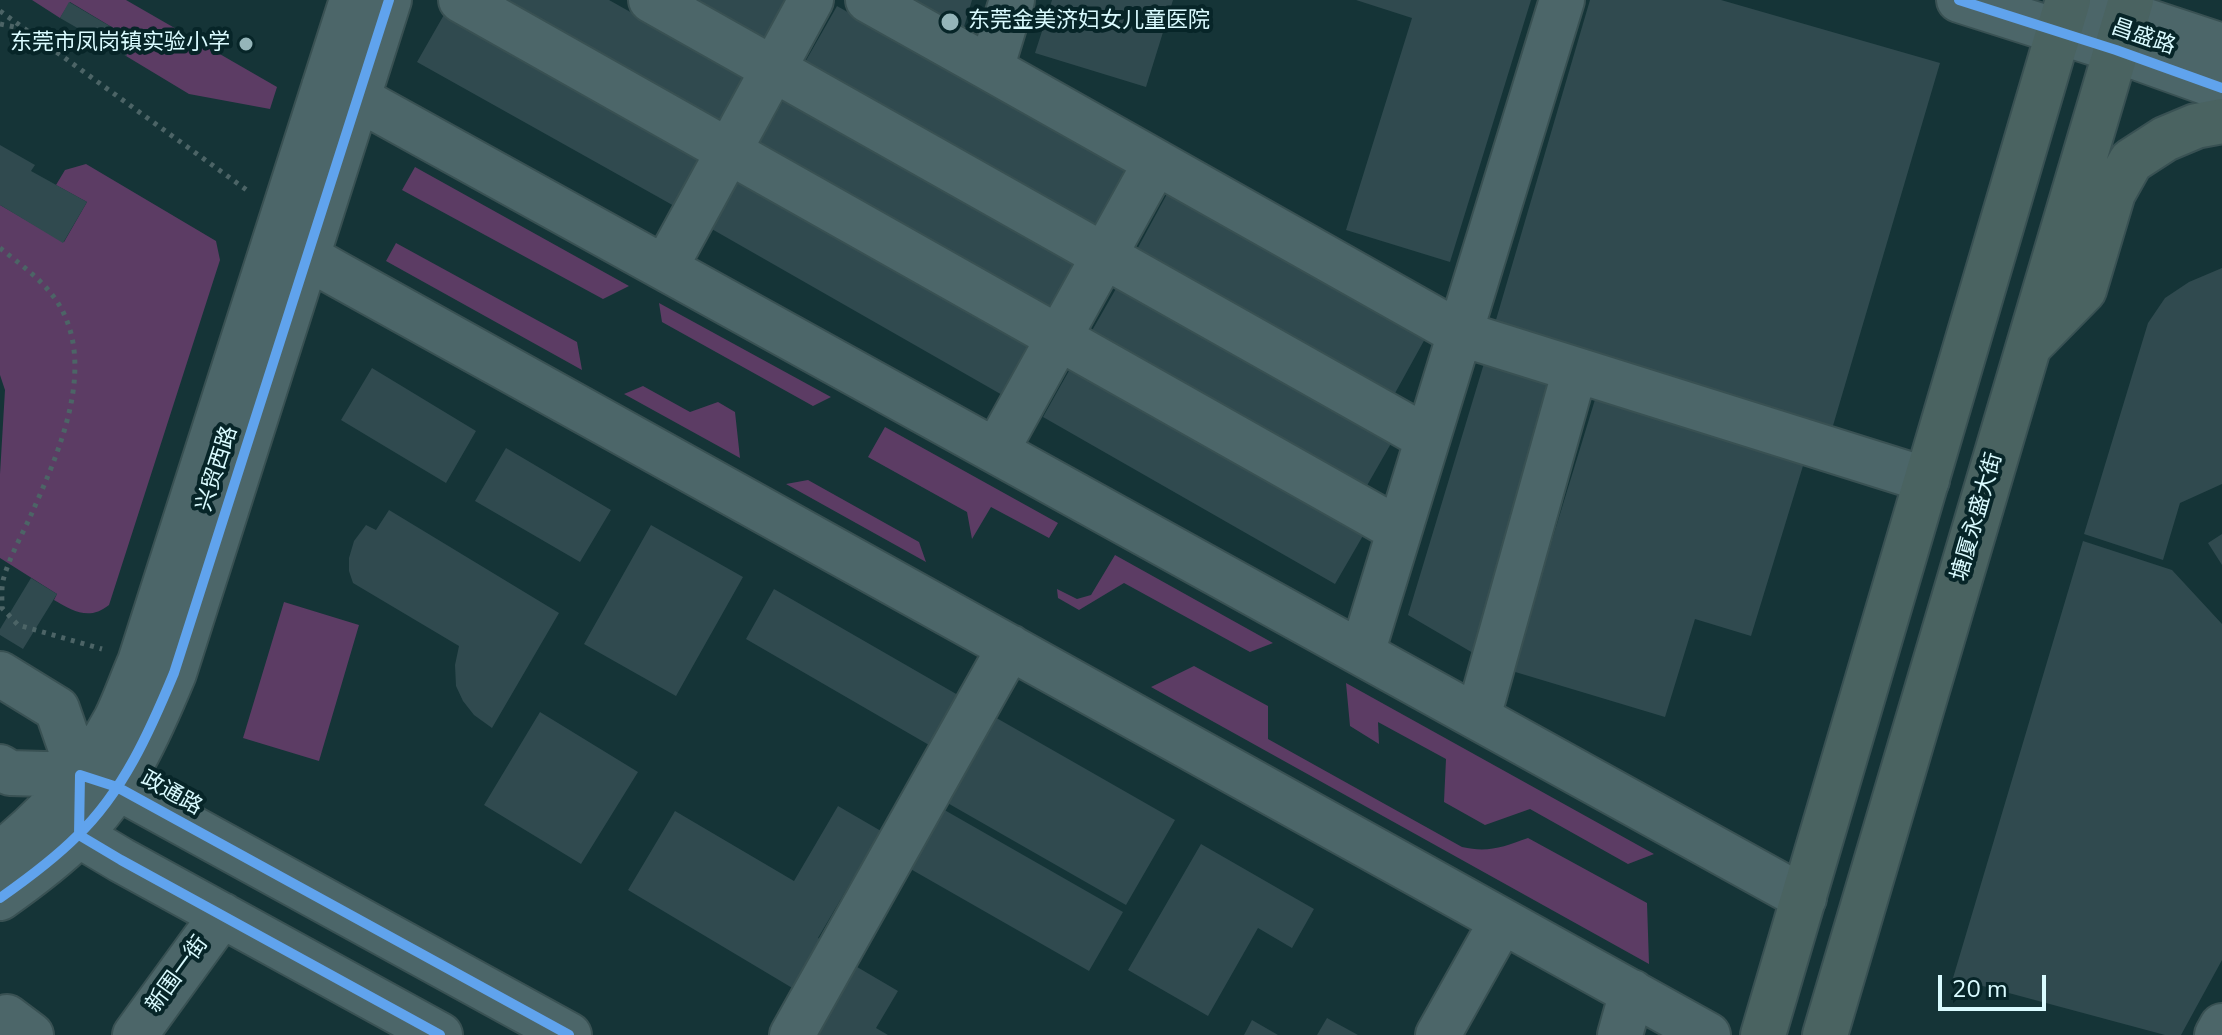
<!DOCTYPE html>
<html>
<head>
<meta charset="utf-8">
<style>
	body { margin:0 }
	#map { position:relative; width:2222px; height:1035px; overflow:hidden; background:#153437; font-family:"Nunito Sans",sans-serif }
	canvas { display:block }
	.scale { position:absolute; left:1938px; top:975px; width:108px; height:36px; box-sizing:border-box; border:4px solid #dafbff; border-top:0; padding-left:10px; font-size:24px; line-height:28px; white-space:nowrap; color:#dafbff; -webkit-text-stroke:6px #072528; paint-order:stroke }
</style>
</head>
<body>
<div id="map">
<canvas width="2222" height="1035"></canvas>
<div class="scale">20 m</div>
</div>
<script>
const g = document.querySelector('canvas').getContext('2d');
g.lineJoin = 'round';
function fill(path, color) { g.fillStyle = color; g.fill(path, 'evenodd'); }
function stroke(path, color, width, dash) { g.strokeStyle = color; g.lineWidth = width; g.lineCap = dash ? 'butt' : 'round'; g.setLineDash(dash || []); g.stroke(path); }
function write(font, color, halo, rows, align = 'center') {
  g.font = font + ' "Nunito Sans","Noto Sans SC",sans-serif'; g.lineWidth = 8; g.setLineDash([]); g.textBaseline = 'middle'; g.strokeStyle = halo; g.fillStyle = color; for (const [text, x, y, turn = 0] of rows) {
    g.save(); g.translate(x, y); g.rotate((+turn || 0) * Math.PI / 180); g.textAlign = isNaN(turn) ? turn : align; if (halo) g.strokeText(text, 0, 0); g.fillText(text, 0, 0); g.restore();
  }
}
const green = new Path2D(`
	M32,0H126L277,87L270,109L189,94L126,56L135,41L70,2L60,18Z
	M86,164L216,241L220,260L109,605C89,621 73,611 54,600L57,594L0,558V474L5,390L0,375V205L64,242L87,202L56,185L65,170Z
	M415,167L629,286L603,299L402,190Z
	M396,243L577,342L582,370L386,261Z
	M659,303L831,397L813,406L662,322Z
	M643,386L690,412L718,402L735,412L740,458L624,394Z
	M885,427L1058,523L1049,538L991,507L972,539L967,512L868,457Z
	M808,480L919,542L926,562L786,484Z
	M1115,555L1273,643L1250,652L1124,583L1079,610L1058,598L1057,589L1077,599L1091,595Z
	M284,602L359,625L319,761L243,738Z
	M1194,666L1268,706V739L1462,847C1488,853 1503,847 1528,838L1647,903L1649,964L1151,687Z
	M1346,683L1654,854L1628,864L1530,809L1485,825L1444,802L1446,759L1378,722L1379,744L1350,726Z`);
const building = new Path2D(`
	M477,0H609L748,78L717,134Z
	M696,0H789L767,40Z
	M895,0H972L961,37Z
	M1052,0H1173L1146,87L1035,53Z
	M1356,0H1531L1450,262L1346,230L1412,18Z
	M1590,0H1721L1940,63L1832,429L1493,330Z
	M69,2L135,41L126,56L60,18Z
	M449,6L708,151L676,207L417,62Z
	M837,6L1131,173L1099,231L804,64Z
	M786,96L1081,264L1047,321L753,154Z
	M0,145L35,165L31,171L87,202L63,243L0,205Z
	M743,170L1038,338L1004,396L710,228Z
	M1167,194L1426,337L1394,395L1135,253Z
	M2222,268V484L2180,503L2163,560L2084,534L2148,323L2165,298L2189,282Z
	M1118,285L1393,440L1361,496L1086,341Z
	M1075,360L1368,527L1335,584L1043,417Z
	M1485,360L1553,380L1473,653L1408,615Z
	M372,368L476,431L446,483L341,420Z
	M1597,393L1806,456L1751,636L1695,619L1665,717L1512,671Z
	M506,448L611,510L580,562L475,501Z
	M389,510L559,613L492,728L474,715L463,701L456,686L455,665L459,646L353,583L349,571V558L354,541L366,525L376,530Z
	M651,525L743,577L676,696L584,644Z
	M2222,534V565L2208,543Z
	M2083,541L2172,570L2222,624V960L2181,1035H2165L1953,978Z
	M31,578L57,594L23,649L0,635V629Z
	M774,589L958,695L929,745L746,639Z
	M540,712L638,772L581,864L484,805Z
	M986,712L1175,820L1126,905L937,797Z
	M934,804L1123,912L1089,971L900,863Z
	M838,806L881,831L818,938L828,944L799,992L628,890L675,811L794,881Z
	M1201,844L1314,909L1292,948L1258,928L1208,1016L1128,970Z
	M852,964L898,991L876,1028L888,1035H811Z
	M1327,1018L1358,1035H1317Z
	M1252,1020L1278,1035H1244Z`);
const path = new Path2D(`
	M0,11L248,191
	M0,24L19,28
	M0,248C20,264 44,281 58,303C98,367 58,454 31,515C22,535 10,556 4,577C1,586 2,598 2,608L18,625L102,649`);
const minor = new Path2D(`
	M461,0L1399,530
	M651,0L1427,438
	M868,0L991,69
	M1012,0L991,69L1459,333L1927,480
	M1959,0L2116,50L2222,88
	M2083,0L2222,46
	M324,87L357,98L1804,898
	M274,245L307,257L337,274L1708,1035
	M665,268L811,0
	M996,451L1156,162
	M1362,653L1562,0
	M0,674L57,709L80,775L10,773L0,767
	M1478,717L1575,370
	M0,854C48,816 87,773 116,719C125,701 132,680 140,662L352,0
	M0,898C27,879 54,859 77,836C123,792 150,731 174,673L389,0
	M7,1017L31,1035
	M135,1035L222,915
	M440,1035L121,860L79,835L80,775L117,787L569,1035
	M792,1035L1010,647
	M1438,1035L1502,921
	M1620,1035L1632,992
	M2217,1035L2222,1026`);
const major = new Path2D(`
	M2032,343L2084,290L2113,193L2131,161L2165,139L2196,126L2222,121
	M1763,1035L2068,0
	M1825,1035L2131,0`);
const cycleway = new Path2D(`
	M1959,0L2116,50L2222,88
	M0,898C27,879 54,859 77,836C123,792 150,731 174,673L389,0
	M440,1035L121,860L79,835L80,775L117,787L569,1035`);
const markers = [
	[950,22,10,"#95b5b9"],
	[246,44,8,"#95b5b9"]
];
const poiNames = [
	["东莞金美济妇女儿童医院",968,22],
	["东莞市凤岗镇实验小学",230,44,"right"]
];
const streetNames = [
	["昌盛路",2143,38,19],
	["兴贸西路",218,469,-72],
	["塘厦永盛大街",1978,517,-74],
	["政通路",171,794,29],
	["新围一街",178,975,-54]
];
fill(green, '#5c3c64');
fill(building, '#304a4f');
stroke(minor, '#395153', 48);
stroke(major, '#395153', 48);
stroke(path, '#4c6466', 5, [4, 6]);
stroke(minor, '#4c6669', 44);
stroke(major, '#4a6361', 44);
stroke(cycleway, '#60a3ed', 10);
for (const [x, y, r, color] of markers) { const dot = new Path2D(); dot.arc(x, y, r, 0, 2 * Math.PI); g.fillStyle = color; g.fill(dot); stroke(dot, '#072528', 3); }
write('22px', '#dafbff', '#072528', poiNames, 'left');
write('22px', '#dafbff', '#072528', streetNames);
</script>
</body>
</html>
